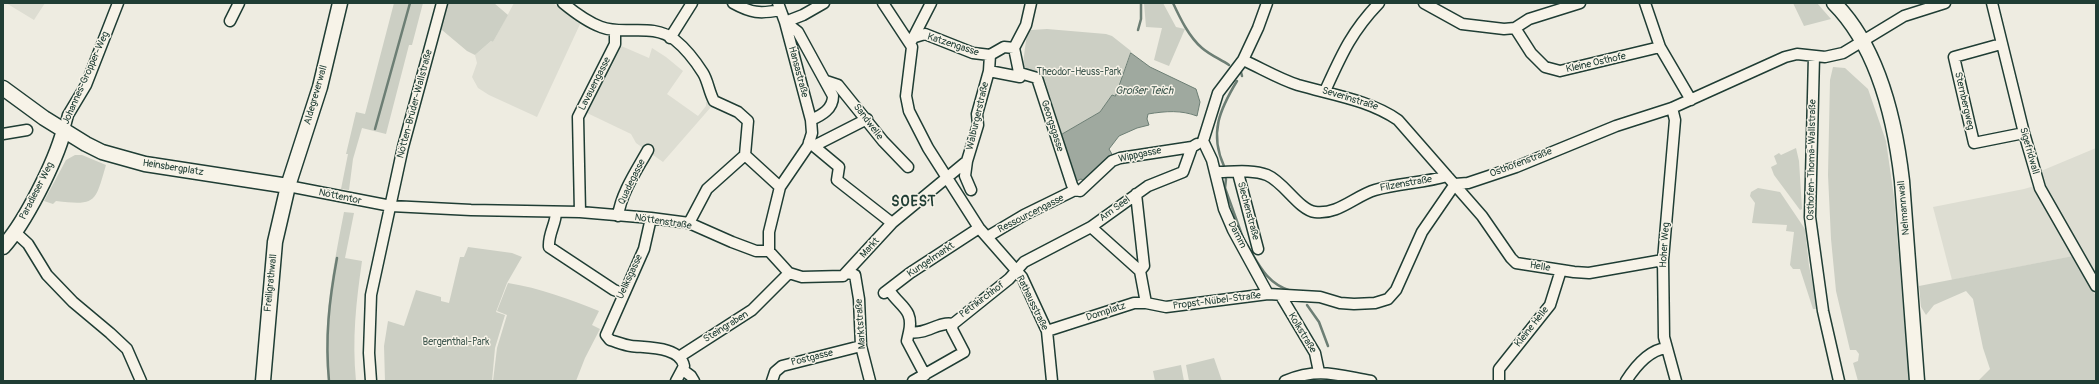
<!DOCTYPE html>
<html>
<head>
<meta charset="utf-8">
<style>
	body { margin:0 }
	#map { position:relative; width:2099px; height:384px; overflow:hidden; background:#eeece1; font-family:Pangolin,sans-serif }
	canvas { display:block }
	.frame { position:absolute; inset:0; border:4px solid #1f3d34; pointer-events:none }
</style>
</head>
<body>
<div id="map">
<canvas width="2099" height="384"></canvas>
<div class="frame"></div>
</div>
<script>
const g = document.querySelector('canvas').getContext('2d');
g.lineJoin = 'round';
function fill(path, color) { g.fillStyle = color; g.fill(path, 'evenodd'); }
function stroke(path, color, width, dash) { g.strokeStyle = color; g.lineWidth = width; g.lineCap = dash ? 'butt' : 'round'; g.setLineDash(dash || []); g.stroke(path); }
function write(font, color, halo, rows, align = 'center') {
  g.font = font + ' Pangolin,sans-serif'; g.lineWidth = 3; g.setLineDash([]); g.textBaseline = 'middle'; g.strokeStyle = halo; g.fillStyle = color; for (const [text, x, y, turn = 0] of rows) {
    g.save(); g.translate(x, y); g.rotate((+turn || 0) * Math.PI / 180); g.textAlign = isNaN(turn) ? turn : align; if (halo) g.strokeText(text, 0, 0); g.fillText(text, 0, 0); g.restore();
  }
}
const built = new Path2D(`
	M6,3H45L34,20Z
	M514,3H553L581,22L537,117L489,95L478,88L472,77L477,63L475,55L491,41L493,42Z
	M619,45L649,58L652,48L666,57L683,71L667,94L698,116L706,106V101L711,107L663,162L636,143L631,134L585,112Z
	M2096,148V274L2084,254L1952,280L1933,207L2024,189L2045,183L2041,171Z`);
const green = new Path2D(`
	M394,3H423L412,45H409L386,134L362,128L353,159L349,190L341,189L348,154H346L356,112L365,114Z
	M446,3H494L508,15L493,42L491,41L475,55L467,51L442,30L440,27Z
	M1144,3H1163L1176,27L1185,29L1169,66L1154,60L1162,28L1146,27Z
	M1793,3H1817L1831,19L1804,26Z
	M1047,29L1106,34L1112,36L1131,51L1115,95H1112L1100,112L1057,137L1039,73L1022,71L1027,33L1031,30Z
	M1833,67L1845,68L1868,89L1886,141L1894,197L1909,381H1858L1853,363L1858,361L1859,354L1856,350H1850L1836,291L1831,239L1828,175L1830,80Z
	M1796,148L1799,161L1802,209L1800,210L1774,175L1771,167L1777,164L1774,156L1779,153L1781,155Z
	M75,155H82L106,165C95,202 97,206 56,201L53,204L44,201L66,160Z
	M1758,188L1780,192L1805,229L1809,266L1818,309H1813L1800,269H1793L1790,265L1794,232L1786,231L1787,225L1752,223L1755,203L1750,196L1751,192Z
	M344,212L354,213L345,258L362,261C356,303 352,338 356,381H328C322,322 333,269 344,212Z
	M468,247L512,253L522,257L507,283L496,312L505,315L495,348L492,381H385L384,346L388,321L404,326L416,290L441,297V301L449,303L460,257H464Z
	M2073,256L2096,296V381H1978L1990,369L1983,348L1973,299L1966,291L1934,305L1926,315L1921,307L1919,286Z
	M508,283C540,288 569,299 599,311L592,325L600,329L585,358L576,381H493L497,348L507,315L497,311Z
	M1214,358L1222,381H1189L1186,365Z
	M1181,365L1184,381H1155L1153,371Z`);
const water = new Path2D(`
	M1131,53L1150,67L1196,89L1200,102L1197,116C1181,110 1166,111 1148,114L1147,119L1149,125L1137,128L1119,136L1109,149L1113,156L1086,182L1081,179L1075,182L1057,137L1100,112L1112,95L1115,96Z`);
const stream = new Path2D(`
	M1173,3C1180,18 1189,37 1202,48C1210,55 1220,59 1229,65
	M1138,30L1141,19V3
	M1241,72L1242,76
	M375,129L410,3
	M1224,166C1209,133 1220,109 1237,81
	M1226,179L1225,188L1243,238
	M1247,245C1259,265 1267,284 1291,291
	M1307,305L1319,322L1328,346
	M329,381C325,338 329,301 337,258`);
const street = new Path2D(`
	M563,3C574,12 587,22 601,27C623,36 652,22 675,40C685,48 696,62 703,73C708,81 709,92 714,101L738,112L748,121L745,155L780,187
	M733,3C751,13 760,14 780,10
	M883,3L912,47L906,96L909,111L928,148L979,228L1022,277L1047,331L1052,381
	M1267,3L1258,28L1243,60L1218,93L1203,141L1212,160L1224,209L1233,230L1268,294
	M1424,3L1462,24L1504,29L1515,28L1529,19L1580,3
	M1645,3L1660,47L1691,100
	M1992,3L2024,133L2040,188L2096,286
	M230,21L239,3
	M785,22L798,32L833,96C833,109 822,115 811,120
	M785,22L803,15L824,3
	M1515,28L1531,53L1545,67L1560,71L1660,47
	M915,37L925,34L973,53L990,55
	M670,38L692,3
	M912,40L931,3
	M2001,44L1954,57L1974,143L2024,133
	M1814,56L1810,217L1823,311L1839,381
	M1243,60C1261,68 1279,79 1298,85C1333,95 1369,100 1398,120L1482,216L1511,258L1516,263L1574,272L1589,273L1663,260
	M989,71L1020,77L1014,48
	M1020,73L1037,78L1072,185L1075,190
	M826,81L838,85L883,141L908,167
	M1325,91C1341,56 1351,32 1379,3
	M1672,108L1675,120L1663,260L1664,337L1676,381
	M64,130L68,115L86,85L118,3
	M3,134L27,130
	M809,142L839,167L837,180L892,223
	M814,146L867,119
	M1215,172C1231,172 1252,169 1267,175C1284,182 1299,210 1315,212C1338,215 1355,196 1375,190C1398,183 1424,183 1447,176
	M1238,173L1258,249
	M1455,184L1468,183L1516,167L1616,126L1672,108L1785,57L1797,54L1825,57L1843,53L1904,16L1945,3
	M288,186L391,206L471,210L580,212L651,218L689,223L732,242L756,251H769L789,273L802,277L843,276L892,223L967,161
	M971,190L965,176L967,161L978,125L977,114L989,71L990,55L1004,47L1014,48L1026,25L1031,3
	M1075,190L1080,191L1112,161L1120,158L1192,147L1197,144
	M1136,194L1144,266L1140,271
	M556,212C556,224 548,234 549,247L614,290L622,293
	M580,212L578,117L615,44V30
	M618,216C621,193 637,170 648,150
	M651,218L644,249L606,335L610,340C617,342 624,345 631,346C646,348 680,346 684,366L676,381
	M689,223L707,189L745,155
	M1091,227L1140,271L1146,303
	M16,233L28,244L47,275L73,302L110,333L127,349L141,381
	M987,237L1024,215L1075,190
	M769,251V232L780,187L808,146L812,133L811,120L785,22L778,3
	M848,273L855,275L859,299L861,346L870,381
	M889,290C900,307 914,309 909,332C927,335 938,321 953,324
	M884,293L910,273L979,228
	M1281,296L1315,353L1319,372
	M1047,331L1134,303H1146L1166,307L1268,294L1320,297L1340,303L1354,304L1375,303L1388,299L1396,290L1422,232L1455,184
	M909,332L907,341L925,375
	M679,357L752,310L789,273
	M683,370L691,376L694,381
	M371,381L369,353L371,295L403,147L442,3
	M772,381L775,372L782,366L861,346
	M913,381L964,352L952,329L953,324L1009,279L1024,262L1091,227L1148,186L1183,172L1192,147
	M1285,381C1318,367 1337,375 1371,381
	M1499,381V369L1550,305L1561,270
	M1626,381C1635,367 1649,350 1666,348`);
const secondary = new Path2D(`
	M1834,3C1879,48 1895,120 1902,181L1917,381
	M3,88L44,118L86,144L102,152L145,164L288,186
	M3,247C25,223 55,163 64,130
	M263,381L275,242L288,186L320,87L340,3`);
const streetNames = [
	["Katzengasse",953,45,18],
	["Kleine Osthofe",1596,63,-13],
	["Hansastraße",798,72,75],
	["Johannes-Gropper-Weg",86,78,-66],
	["Lavauengasse",595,84,-63],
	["Aldegreverwall",316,95,-74],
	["Severinstraße",1350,99,17],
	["Sternbergweg",1964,101,77],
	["Nötten-Brüder-Wallstraße",415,104,-75],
	["Walburgerstraße",978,116,-77],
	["Sandwelle",868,122,53],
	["Georgsgasse",1052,126,72],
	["Sigefridwall",2029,151,74],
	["Wippgasse",1140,155,-12],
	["Osthofen-Thomä-Wallstraße",1812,160,-89],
	["Osthofenstraße",1521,163,-21],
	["Heinsbergplatz",173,168,9],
	["Quadegasse",632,182,-64],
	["Filzenstraße",1406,184,-10],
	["Paradieser Weg",37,191,-63],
	["Nöttentor",340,197,12],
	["Nelmannwall",1904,208,-95],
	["Am Seel",1115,209,-36],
	["Siechenstraße",1248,211,75],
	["Ressourcengasse",1031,214,-27],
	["Nöttenstraße",663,222,9],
	["Damm",1237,235,62],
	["Hoher Weg",1665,245,-86],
	["Markt",870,248,-48],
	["Kungelmarkt",931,260,-34],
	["Helle",1540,267,9],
	["Ueliksgasse",630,277,-65],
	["Freiligrathwall",271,283,-84],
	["Petrikirchhof",982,300,-37],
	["Propst-Nübel-Straße",1217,301,-7],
	["Rathausstraße",1032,303,64],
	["Domplatz",1106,312,-18],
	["Marktstraße",861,324,-94],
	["Steingraben",726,327,-32],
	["Kleine Helle",1532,327,-52],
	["Kolkstraße",1302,333,59],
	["Postgasse",812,358,-14]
];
const parkNames = [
	["Theodor-Heuss-Park",1079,72],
	["Bergenthal-Park",456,342]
];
const waterNames = [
	["Großer Teich",1144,91]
];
const districtNames = [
	["SOEST",914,202]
];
fill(built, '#ddddd2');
fill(green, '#cccfc4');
fill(water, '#9fa99f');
stroke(water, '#6c7e74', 1);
stroke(stream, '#6c7e74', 2.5);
stroke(street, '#1f3d34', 13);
stroke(secondary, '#1f3d34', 17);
stroke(street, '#f7f3e8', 10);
stroke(secondary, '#f7f3e8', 14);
write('10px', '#1f3d34', '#f7f3e8', streetNames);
write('10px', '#425a51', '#f7f3e8', parkNames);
write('italic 11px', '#3f584f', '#f7f3e8', waterNames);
g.letterSpacing = '1px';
write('bold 14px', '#1f3d34', '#f7f3e8', districtNames);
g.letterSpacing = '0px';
</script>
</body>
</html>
